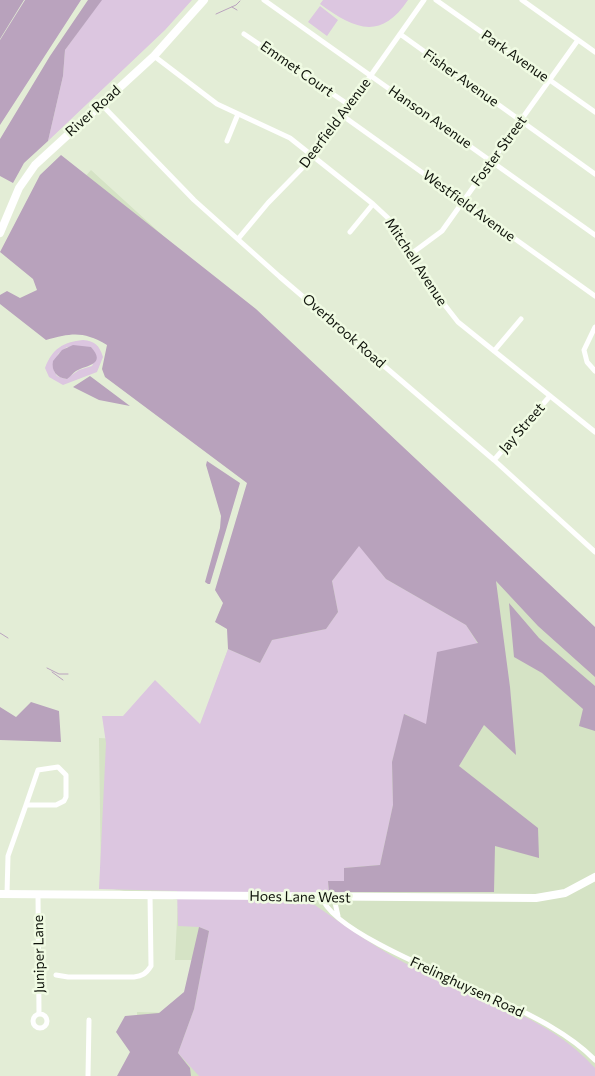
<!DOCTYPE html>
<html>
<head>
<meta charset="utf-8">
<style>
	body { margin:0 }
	canvas { display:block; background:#e3edd6 }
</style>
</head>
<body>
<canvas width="595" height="1076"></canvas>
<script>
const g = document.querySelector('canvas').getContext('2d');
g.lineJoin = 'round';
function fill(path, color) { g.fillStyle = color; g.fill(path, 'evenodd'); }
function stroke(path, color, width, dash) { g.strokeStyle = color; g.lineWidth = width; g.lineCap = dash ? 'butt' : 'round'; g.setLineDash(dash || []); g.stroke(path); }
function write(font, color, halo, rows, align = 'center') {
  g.font = font + ' Commissioner,sans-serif'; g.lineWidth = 5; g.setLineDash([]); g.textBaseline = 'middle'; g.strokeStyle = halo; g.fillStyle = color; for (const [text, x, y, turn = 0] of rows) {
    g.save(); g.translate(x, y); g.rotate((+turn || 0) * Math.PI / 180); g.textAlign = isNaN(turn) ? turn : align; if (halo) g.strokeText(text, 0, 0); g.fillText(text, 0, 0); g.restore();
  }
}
const built = new Path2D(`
	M91,170L595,630V1076H141L137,1012L176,1013L190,983L195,960H175L178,900L101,887L99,738L195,743L296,455L51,215Z`);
const green = new Path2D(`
	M101,0H192L165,30L48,141L63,76L65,50Z
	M323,0H408C380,42 353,28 320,4Z
	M320,6L338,20L327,36L308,22Z
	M83,340C95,341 99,345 103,357L97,372L63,385L49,377L45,368C52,349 63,342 83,340ZM67,347H91L96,357L92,366L79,370L66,379L57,376L54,371L58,354Z
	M359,545L386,579L466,625L478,644L426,725L405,714L392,762L393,805L380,865L344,868V881H328L329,892L297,893C332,916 366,942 403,962C466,996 545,1012 595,1068V1076H199L178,1053L194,1009L209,931L199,927L178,926L177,891L99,889L106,743L102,716H123L155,680L200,724L228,649L260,663L272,640L326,629L338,612L332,581Z`);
const forest = new Path2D(`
	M0,0H24L0,39Z
	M88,0H102L65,50L63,76L48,141L24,163L13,183L0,176V139L50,56Z
	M61,155L256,309L595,627V677L538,626L496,581L510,687L516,755L484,725L459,766L538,828L539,858L495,846L494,892H329L328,881H344V868L380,865L393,805L392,762L404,714L426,724L437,652L478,643L466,625L386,579L359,546L332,581L338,612L326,629L272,640L260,663L228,649L227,629L215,622L223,603L215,590L247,483L105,377L102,369L107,345C83,331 72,333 46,340L0,304V295L7,291L20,298L37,290L33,279L0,252L40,175Z
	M90,376L130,406L99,400L73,387Z
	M207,461L240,483L210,584H208L205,582L220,528L221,516L206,465Z
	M509,603L539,638L595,686V731L579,726L583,709L542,673L514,657Z
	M31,702L59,711L61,742L0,740V707L16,717Z
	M199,927L209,931L194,1009L178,1053L190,1068L191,1076H117L130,1052L116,1032L125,1016L159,1013L184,992Z`);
const water = new Path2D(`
	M25,0H81L0,125V40Z
	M73,345L91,347C107,365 86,365 76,371C73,373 70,377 67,379C57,378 51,371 53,361L62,350Z`);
const stream = new Path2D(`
	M232,7L237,10
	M216,14L236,5L240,1
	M0,633L8,638
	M47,668L59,674H68
	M52,672L63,680`);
const street = new Path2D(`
	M264,0L595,235
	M436,0L595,112
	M522,0L595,52
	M244,34L349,105
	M400,34L595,174
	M154,56L217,104L290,138L373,204L388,218L429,285L458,322L595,432
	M101,104L194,200L280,277L494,460L595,552
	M343,116L595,296
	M227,141L238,114
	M350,232L373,204
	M238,239L268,203L314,156L424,0
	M411,254L442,231L578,40
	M595,327L584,350L587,362L595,371
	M494,351L521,319
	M494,460L550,396
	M58,767L66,775V797L64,801L56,805H26L38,770Z
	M7,894L8,856L26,805
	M38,894L39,1013
	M322,897C331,932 457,980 491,996C526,1013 568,1032 595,1060
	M334,898L338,916
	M56,975L68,977H134C142,976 146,974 151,966L150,894
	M33 1021a7 7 0 1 1 14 0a7 7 0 1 1-14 0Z
	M88,1076L89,1020`);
const secondary = new Path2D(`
	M0,233L19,188L35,165L154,56L204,0
	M0,894L536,898L565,893L595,877`);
const streetNames = [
	["Park Avenue",515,56,35],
	["Emmet Court",297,69,35],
	["Fisher Avenue",461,78,35],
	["River Road",93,111,-42],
	["Hanson Avenue",430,117,35],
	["Deerfield Avenue",335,123,-53],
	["Foster Street",499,151,-54],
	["Westfield Avenue",469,206,36],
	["Mitchell Avenue",416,262,57],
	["Overbrook Road",344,331,41],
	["Jay Street",522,428,-49],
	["Hoes Lane West",300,897,1],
	["Juniper Lane",39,954,-91],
	["Frelinghuysen Road",467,987,25]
];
fill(built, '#d5e3c5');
fill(green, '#dcc6e0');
fill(forest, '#b8a2bc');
fill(water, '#baa3be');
stroke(stream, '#baa3be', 1);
stroke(street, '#fff', 5);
stroke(secondary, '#fff', 8);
write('14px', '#0e120a', '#f0fbe3', streetNames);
</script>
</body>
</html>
